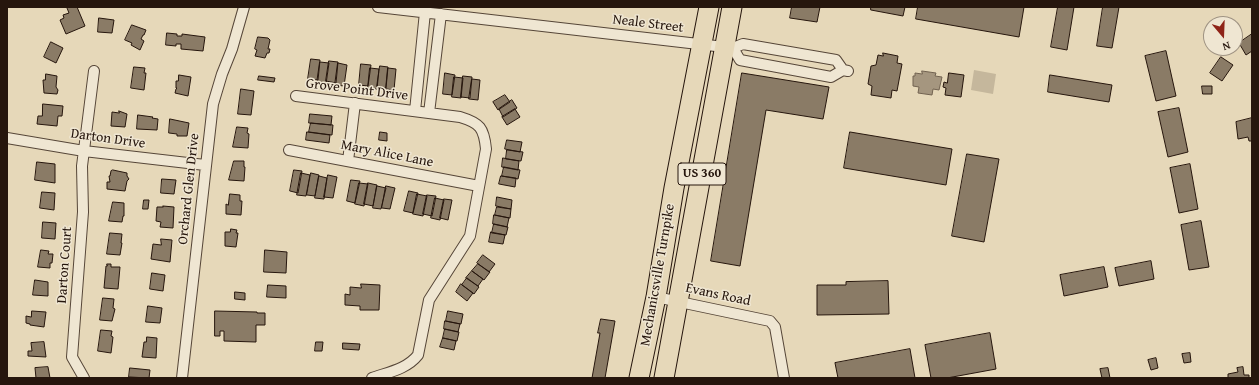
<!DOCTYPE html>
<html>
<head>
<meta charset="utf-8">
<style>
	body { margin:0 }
	#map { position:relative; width:1259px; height:385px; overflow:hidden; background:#e6d8b9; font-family:"Gentium Book Plus",serif }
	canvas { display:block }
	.frame { position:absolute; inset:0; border:8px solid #26160d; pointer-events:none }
	.north { position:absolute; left:1203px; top:16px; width:40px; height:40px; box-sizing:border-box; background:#efe6d2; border:1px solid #9f9383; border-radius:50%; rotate:161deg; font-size:11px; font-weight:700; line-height:16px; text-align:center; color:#26160d }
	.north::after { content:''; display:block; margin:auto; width:14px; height:18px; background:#8f2418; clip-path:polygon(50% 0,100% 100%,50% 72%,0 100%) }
</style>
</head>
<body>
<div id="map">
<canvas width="1259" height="385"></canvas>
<div class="frame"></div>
<div class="north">N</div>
</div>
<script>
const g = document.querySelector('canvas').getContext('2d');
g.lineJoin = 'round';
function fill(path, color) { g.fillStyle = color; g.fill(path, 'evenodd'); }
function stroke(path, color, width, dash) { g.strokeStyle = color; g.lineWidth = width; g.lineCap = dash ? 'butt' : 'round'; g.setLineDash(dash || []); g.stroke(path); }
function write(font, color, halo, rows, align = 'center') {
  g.font = font + ' "Gentium Book Plus",serif'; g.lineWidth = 3; g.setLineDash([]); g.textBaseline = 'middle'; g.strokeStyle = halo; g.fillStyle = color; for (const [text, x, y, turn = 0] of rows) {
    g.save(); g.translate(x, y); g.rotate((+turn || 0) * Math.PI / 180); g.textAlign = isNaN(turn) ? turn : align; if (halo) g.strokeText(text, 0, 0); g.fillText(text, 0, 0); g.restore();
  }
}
const green = new Path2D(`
	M974,70L996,74L993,94L971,90Z`);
const water = new Path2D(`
	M922,71L936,73L935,76L942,77L939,90L933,89L932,95L918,93L919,87L913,86V76H915V73L922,74Z`);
const building = new Path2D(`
	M69,7H77L85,26L66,34L60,20L64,18L63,15L69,13L67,8Z
	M792,7H820L817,22L790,18Z
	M871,7H905L903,16L871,10Z
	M918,7H1024L1019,37L916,19Z
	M1058,7H1074L1067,50L1051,47Z
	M1103,7H1119L1112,48L1097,46Z
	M99,18L114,20L112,33L98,32Z
	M132,25L146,30L144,35H143L141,39L144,41L140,50L131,45L132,43L125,40Z
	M167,33L177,34V36H182V34L205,37L203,51L181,49V44H176V46L166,45Z
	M1252,34V51L1246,55L1239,43Z
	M258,37L268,38L270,40L268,49H270L269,53H267L265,58L255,56L257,50L255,49Z
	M51,42L63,48L56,63L44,57Z
	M1166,51L1176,96L1156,101L1145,56Z
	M883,53L898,56L897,63L902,64L897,91L892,90L891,98L871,95L872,86L868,84L871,66L876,65L878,55L883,56Z
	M1221,57L1233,65L1222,81L1210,73Z
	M311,59L320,60L318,80L308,79Z
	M329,61L338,62L336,83L326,81Z
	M320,62L329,63L326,84L317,83Z
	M338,63L347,65L344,86L335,85Z
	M361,64L371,65L368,86L359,85Z
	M380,66L388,67L386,88L377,87Z
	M134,67L145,68L144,73H146L144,90L131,88Z
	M370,68L379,69L377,89L368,88Z
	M388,68L396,69L394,90L386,89Z
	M445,73L455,75L452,95L443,94Z
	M742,73L829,87L823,119L766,110L740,266L711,261Z
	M949,73L964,75L961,97L945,95L946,88L943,87L944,82L947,83Z
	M46,74L57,76L56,87L58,90L57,94L44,93L43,80H45Z
	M179,75L191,77L188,96L175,93L176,89L177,88H176V81H178Z
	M1050,75L1112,85L1109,102L1048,92Z
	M259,76L275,78L274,82L258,80Z
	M463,76L472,77L470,98L461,97Z
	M454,77L463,78L461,98L452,97Z
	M472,79L480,80L478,100L469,99Z
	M1202,86H1212V94H1203Z
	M241,89L254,91L251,115L238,114Z
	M505,95L510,102L498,110L493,102Z
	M512,100L517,108L503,117L499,109Z
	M43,104L63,106L62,116H58L57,126L37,124L38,116H42Z
	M1179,108L1188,152L1168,157L1158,112Z
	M515,109L520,117L507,125L502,117Z
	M119,111L127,114L125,127L111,126L112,112L119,113Z
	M310,114L332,116L331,125L309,123Z
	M138,115L153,117L152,118L158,119L157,130L137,129Z
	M1252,118V141H1249L1248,137L1238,139L1236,122Z
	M170,119L189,123L187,136H177V134L169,133Z
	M311,123L333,125L332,135L309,132Z
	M237,127L248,128L247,133L249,134L248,148L233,147Z
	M307,132L330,135L329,143L306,140Z
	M380,132L387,133V141L379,140Z
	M850,132L952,149L946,185L844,168Z
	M507,140L522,142L520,152L505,149Z
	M507,150L523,152L521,161L506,159Z
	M967,154L999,159L984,242L952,236Z
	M503,158L519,161L518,170L502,167Z
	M234,161H244V167H245L244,181L229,180Z
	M37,162L55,164V183L35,180Z
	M1190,164L1198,209L1179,213L1170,168Z
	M504,167L520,170L518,179L502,176Z
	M113,170L127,173V176L129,179L127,181L125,191L107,189V182H110L109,176H110L111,171Z
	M294,170L302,171L298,193L290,191Z
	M301,173L310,175L306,196L297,195Z
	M311,173L319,175L315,196L307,195Z
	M328,175L337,177L333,198L324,197Z
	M319,176L327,178L324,199L315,198Z
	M501,176L516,178L515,187L499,184Z
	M162,179L176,180L174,194L161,193Z
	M351,180L360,181L355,203L347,201Z
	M359,183L368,184L364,206L355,204Z
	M368,183L377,185L373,206L364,204Z
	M377,186L386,188L381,209L373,208Z
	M386,186L395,188L390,209L382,208Z
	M409,191L418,193L413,213L404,211Z
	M42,192L55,193L54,210L40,208Z
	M230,194L240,195V201H242L241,215L226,214V204L228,205Z
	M417,194L427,196L423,216L413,214Z
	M427,195L436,196L432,216L423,214Z
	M497,197L512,200L511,209L496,206Z
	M435,198L444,200L440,220L431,218Z
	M444,199L452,200L448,220L440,218Z
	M144,200H149L148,209H143Z
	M113,202L124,203V216H123L122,222L109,221Z
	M163,206L174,207L173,228L160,227L161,222L156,221L157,207H163Z
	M497,207L511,209L510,218L495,215Z
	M494,215L509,218L507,227L493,224Z
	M1201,221L1209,267L1189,270L1181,225Z
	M43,222L56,223L55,239L42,238Z
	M494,224L508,227L506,235L492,233Z
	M231,229L237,230L236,233H238L236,247L225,246V232H230Z
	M491,232L505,235L503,244L489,242Z
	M110,233L122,234L121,243H122L120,255L107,254Z
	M161,239L172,240L170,262L151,259L153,244L161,245Z
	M41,250L49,251L48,254H53L52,263H50V268L38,267Z
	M265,250L287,252L286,273L264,272Z
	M483,255L495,264L489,272L477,263Z
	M1151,261L1154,279L1119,286L1115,268Z
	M107,264H111V267H120L118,289L104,288L106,266H107Z
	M478,264L490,272L484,280L472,271Z
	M1104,267L1108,287L1064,296L1060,275Z
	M472,271L483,279L478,286L466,278Z
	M152,273L165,275L163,291L150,289Z
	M467,278L479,287L474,294L462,285Z
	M35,280L48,282V296L33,295Z
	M888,281L889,314L817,315V285H846V282Z
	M361,284L380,285L379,310H360V306L345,305V294L350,295V287L361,288Z
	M461,284L473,293L467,301L456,292Z
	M268,285L286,286V298L267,297Z
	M235,292L245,293V300L235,299Z
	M103,298L114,299L113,308L115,309L112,321L100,320Z
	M148,306L162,308L160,323L146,322Z
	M32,311L46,312L44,327L30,325V324L26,323V316L31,317Z
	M215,311L257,312V313H265V325H256V342L224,341V331H220V336H215Z
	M448,311L463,314L461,324L446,321Z
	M601,319L615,321L605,378H592L600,333H598Z
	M445,321L460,324L458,332L444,329Z
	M445,329L459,332L457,341L443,338Z
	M101,330L112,331L111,336L113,337L111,353L98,351Z
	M990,333L996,369L947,378H931L925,345Z
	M147,337L157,338L156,358L142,357L144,342H146Z
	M443,338L456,341L454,350L440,347Z
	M44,342L46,357L28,356V351H32L31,343Z
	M316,342H323L322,351H315Z
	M343,343L360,344L359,350L343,349Z
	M910,349L915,378H838L835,363Z
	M1190,353L1191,362L1184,363L1182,354Z
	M1156,358L1158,368L1151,370L1148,360Z
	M48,367L50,378H36L35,368Z
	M1243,367L1244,375H1249V378H1228V374L1238,372L1237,368Z
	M130,368L150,370L149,378L129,377Z
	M1108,368L1110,378H1102L1100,369Z`);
const street = new Path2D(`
	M378,7L733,48L743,44L836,60L843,70L848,71
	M733,48L740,60L831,77L843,70
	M296,96L460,117C480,123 484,128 486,149L470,236L429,300L418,355C407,369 389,372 372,378
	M415,111L425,12
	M429,113L441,14
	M7,138L84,151L205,165
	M289,150L479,186
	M348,161L355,103
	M656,297L770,321L775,327L784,378
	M84,378L72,357L83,212L82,166L94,71
	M182,378L213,104L222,74L232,49L244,7`);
const highway = new Path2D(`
	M639,378L656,297L674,188L709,7
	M664,378L732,7`);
const shields = [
	[702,174,48]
];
const shieldNames = [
	["US 360",702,174]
];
const streetNames = [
	["Neale Street",648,24,7],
	["Grove Point Drive",357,90,7],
	["Darton Drive",108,139,8],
	["Mary Alice Lane",387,154,11],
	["Orchard Glen Drive",189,189,-84],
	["Darton Court",65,265,-86],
	["Mechanicsville Turnpike",658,275,-80],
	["Evans Road",718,295,12]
];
fill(green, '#c5b79c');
fill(water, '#a5967f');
stroke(water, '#726351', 1);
fill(building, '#8a7b66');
stroke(building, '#26160d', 1);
stroke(street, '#564638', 12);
stroke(highway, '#26160d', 21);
stroke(street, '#efe6d2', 10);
stroke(highway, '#e6d8b9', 19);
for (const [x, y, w] of shields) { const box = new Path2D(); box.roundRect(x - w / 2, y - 11, w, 22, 3); g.fillStyle = '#efe6d2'; g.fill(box); stroke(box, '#26160d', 1); }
write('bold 13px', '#26160d', null, shieldNames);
write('14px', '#26160d', '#efe6d2', streetNames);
</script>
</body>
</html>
